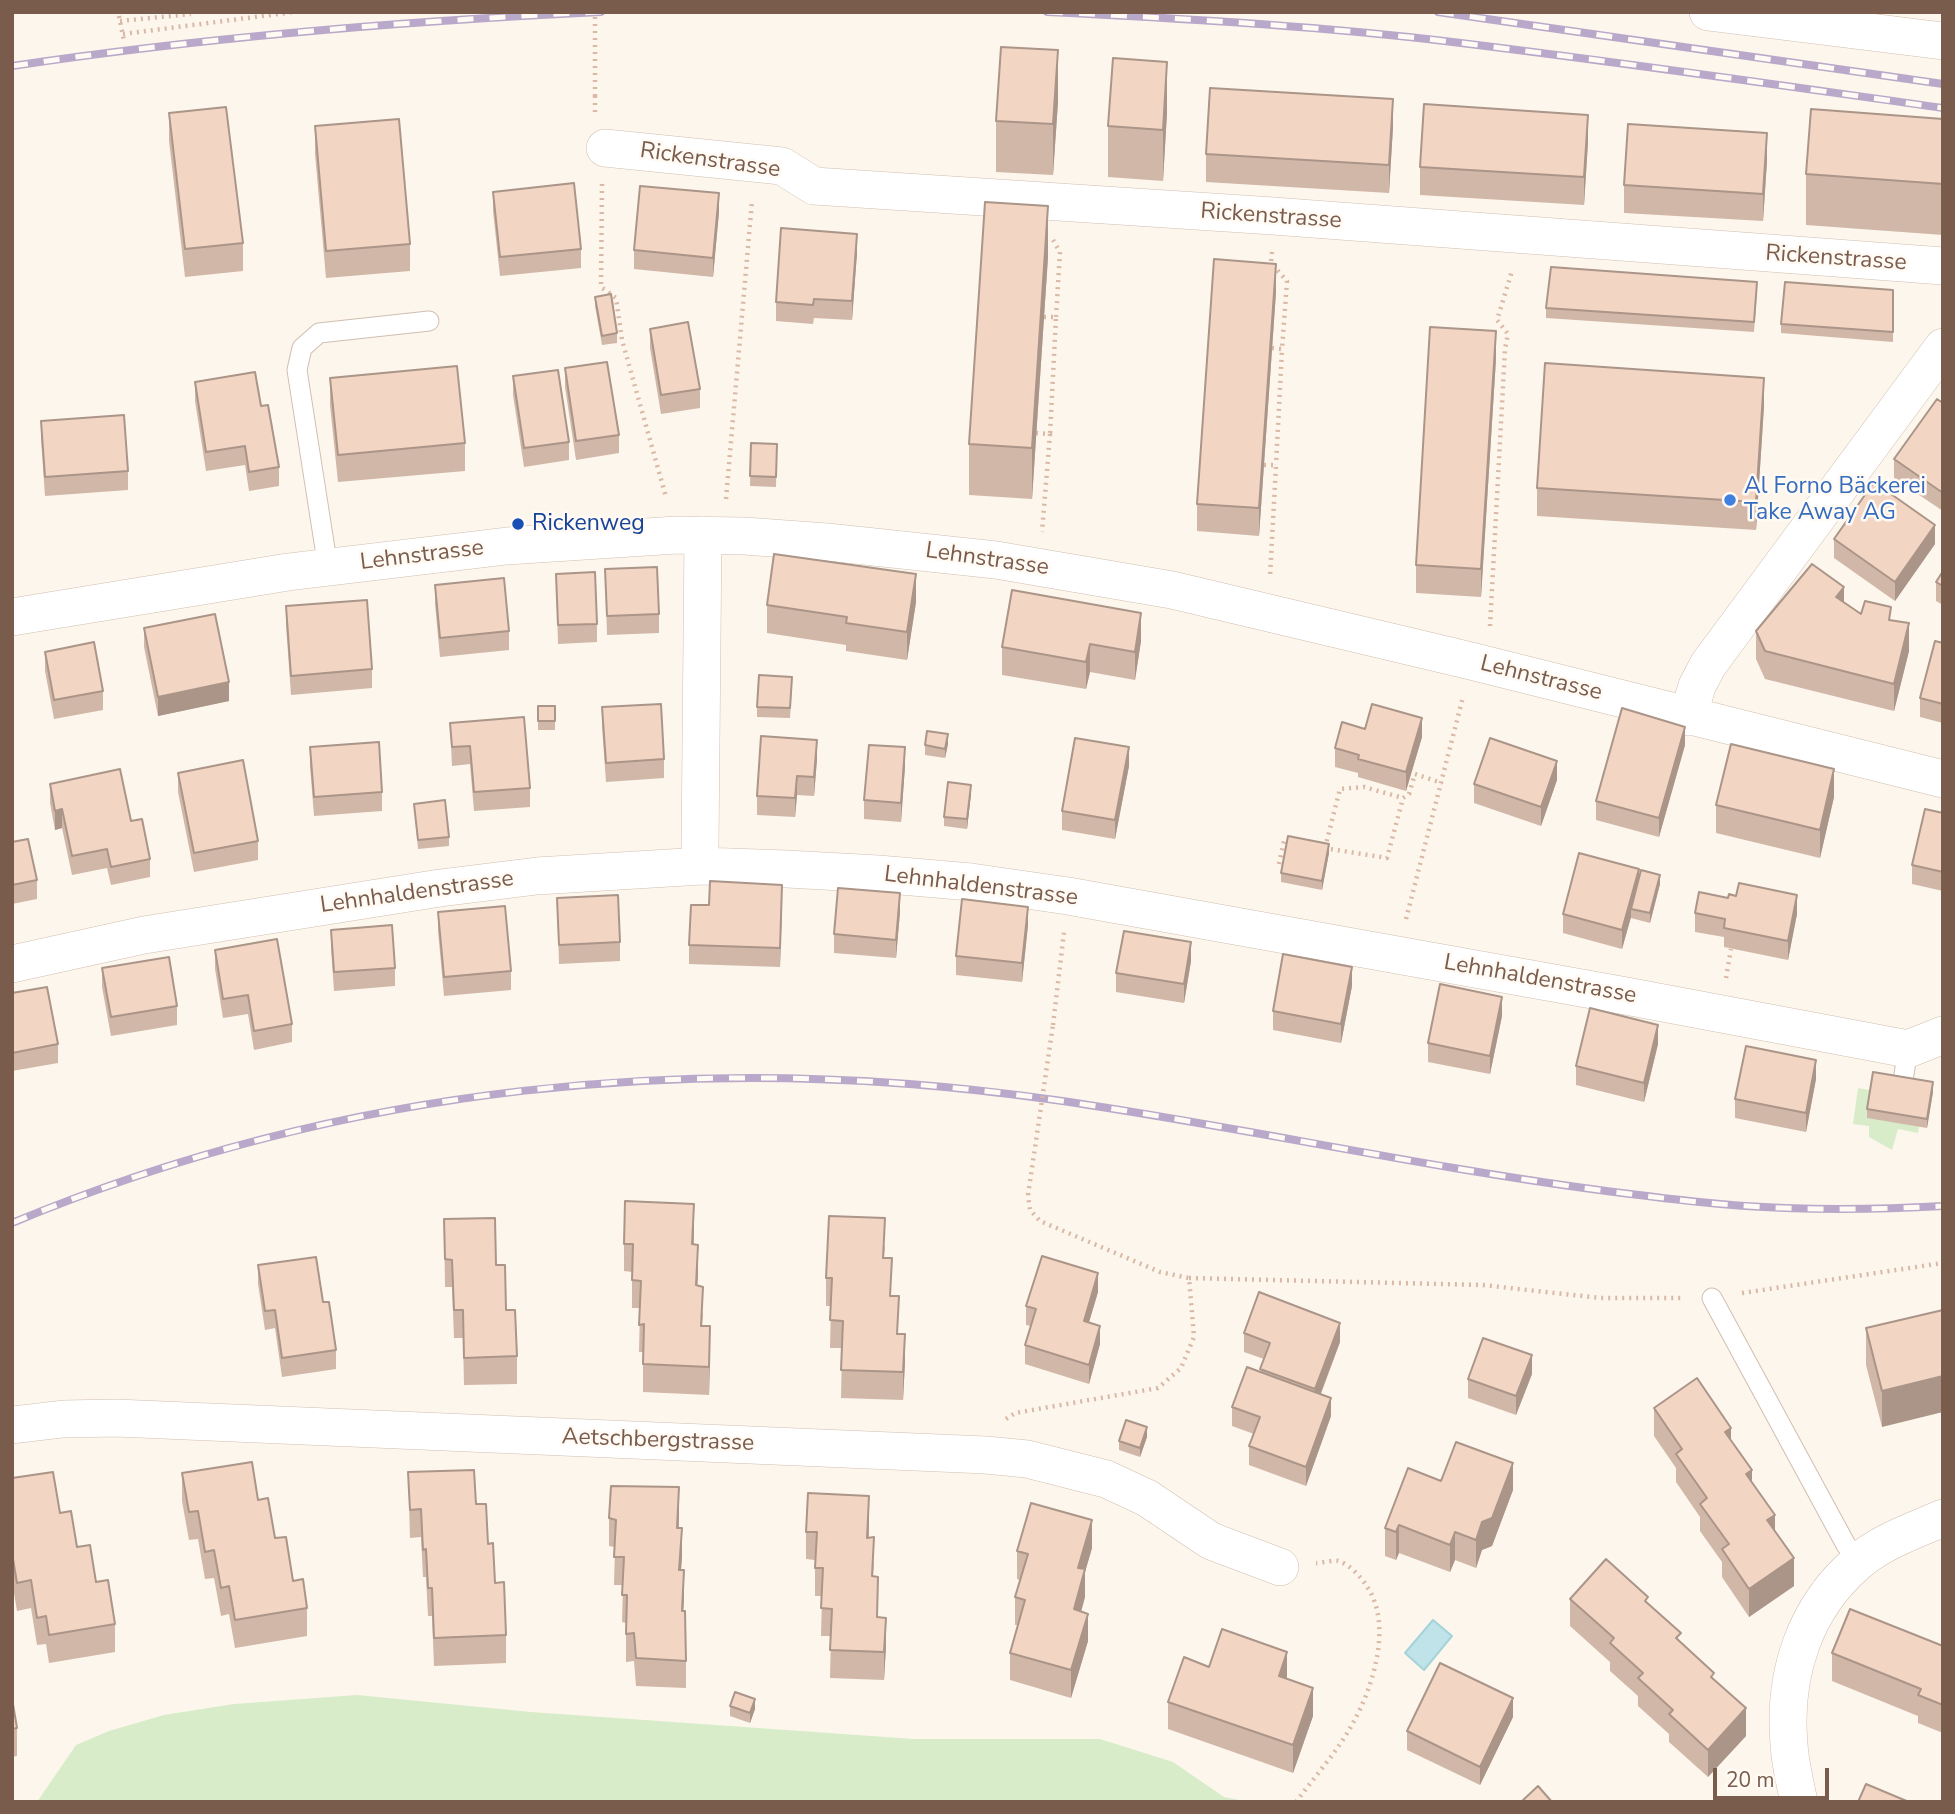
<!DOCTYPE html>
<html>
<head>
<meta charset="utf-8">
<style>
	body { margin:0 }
	#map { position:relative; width:1955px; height:1814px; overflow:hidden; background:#fdf6ec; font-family:"Nunito Sans",sans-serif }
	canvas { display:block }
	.frame { position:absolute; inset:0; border:14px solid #7a5c4d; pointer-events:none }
	.scale { position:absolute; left:1713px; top:1768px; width:116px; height:32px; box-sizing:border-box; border:4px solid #7a5c4d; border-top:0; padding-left:9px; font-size:21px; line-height:24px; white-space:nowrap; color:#7a5c4d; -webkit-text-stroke:5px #fffaf3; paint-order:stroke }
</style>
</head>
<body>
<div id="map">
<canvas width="1955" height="1814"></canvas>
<div class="frame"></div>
<div class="scale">20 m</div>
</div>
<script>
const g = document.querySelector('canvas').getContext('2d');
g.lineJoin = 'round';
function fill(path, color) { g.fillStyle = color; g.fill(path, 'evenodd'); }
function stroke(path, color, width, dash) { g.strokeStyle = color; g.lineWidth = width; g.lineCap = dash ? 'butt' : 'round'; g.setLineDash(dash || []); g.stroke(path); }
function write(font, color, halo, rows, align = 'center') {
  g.font = font + ' "Nunito Sans",sans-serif'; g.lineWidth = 5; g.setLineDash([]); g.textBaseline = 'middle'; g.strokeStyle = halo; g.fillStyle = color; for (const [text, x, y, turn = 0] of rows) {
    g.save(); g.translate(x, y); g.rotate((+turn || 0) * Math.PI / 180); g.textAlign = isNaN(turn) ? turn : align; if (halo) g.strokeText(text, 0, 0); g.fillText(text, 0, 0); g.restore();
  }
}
const green = new Path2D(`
	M1858,1088L1923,1099L1918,1133L1898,1129L1892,1150L1869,1137V1126L1853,1124Z
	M357,1695L531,1712L914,1739H1100L1173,1762L1224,1797L1249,1802H37L76,1745L109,1731L164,1715L234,1704Z`);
const water = new Path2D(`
	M1433,1620L1452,1636L1424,1670L1405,1653Z`);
const path = new Path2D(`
	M119,16L124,41
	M120,21L191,14
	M123,34L294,12
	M595,96V112
	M602,184L601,287L616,298L622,340L666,497
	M1053,240L1060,252L1056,317
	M1272,252L1271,263L1287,281L1282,349
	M1044,317H1056L1050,434
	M1272,348L1282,349L1276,465
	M1036,433L1050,434L1042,532
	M1264,465H1276L1270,576
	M726,499L752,201
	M1490,626L1505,349L1508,334L1497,320L1512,271
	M1324,848L1387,858L1403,798L1409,794L1415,774L1442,783
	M1325,848L1340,789L1364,787L1403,798
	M1279,864L1284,841L1291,842
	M1406,919L1463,697
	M1726,978L1731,949
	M1053,1025L1064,932
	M1189,1278L1482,1285L1601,1298H1685
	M1742,1293L1943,1263
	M1006,1419L1015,1413L1158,1388L1181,1368L1194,1337L1189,1278L1160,1272L1040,1221L1030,1210L1028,1195
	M1296,1802C1315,1776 1338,1751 1353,1723C1374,1685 1393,1623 1366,1585C1360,1576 1349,1564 1338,1561C1332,1560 1322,1563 1316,1563`);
const lane = new Path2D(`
	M328,568L297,370L302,348L319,333L429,321
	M1902,1087L1908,1049
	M1712,1298L1846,1545L1859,1561`);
const street = new Path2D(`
	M1708,12L1943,41
	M605,148L782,166L814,186L1273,216L1943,266
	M12,617L288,572L507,546L677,535L744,536L827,542L996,560L1172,590L1471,661L1943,779
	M1688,717L1697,686L1708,665L1943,347
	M702,866L700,847L703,535
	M12,964L144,935L440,888L537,876L702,866L787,869L878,874L971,882L1068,896L1626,996L1908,1049L1943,1035
	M12,1425L63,1419L116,1418L986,1455L1027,1459L1106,1479L1147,1498L1211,1541L1280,1567
	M1799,1802C1795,1783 1790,1763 1789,1744C1783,1675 1804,1608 1858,1562C1881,1542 1915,1530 1943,1518`);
const rail = new Path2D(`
	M1047,12C1174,18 1301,25 1427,39C1600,59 1771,84 1943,108
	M1438,12L1943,84
	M12,66C207,37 404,21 601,12
	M12,1223C343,1085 701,1049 1055,1100C1237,1126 1417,1166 1599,1190C1661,1198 1723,1206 1785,1208C1838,1210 1890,1209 1943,1206`);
const pathBridge = new Path2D(`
	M595,96V12
	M1028,1195L1053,1025`);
const wall = new Path2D(`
	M1058,102L1053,175L996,172V121Z
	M169,113L243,243V271L185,277L169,141Z
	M1167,113L1163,181L1108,177V126Z
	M1943,119V235L1806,225V174Z
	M315,126L410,244V271L326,278L315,154Z
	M1393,127L1389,193L1206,182V154Z
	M1588,142L1584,205L1420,195V167Z
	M1767,161L1763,221L1624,213V185Z
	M493,192L581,249V268L500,276L493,211Z
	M719,212L713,277L634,269V250Z
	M857,253L852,320L814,318L813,324L776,321V302Z
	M1048,257L1032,499L969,495V444Z
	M1893,290V342L1781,333V324Z
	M1276,292L1259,536L1197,531V504Z
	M1757,292L1754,332L1546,318V308Z
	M595,297L617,333V343L602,345L595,306Z
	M650,329L700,389V408L661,414L650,348Z
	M1496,359L1481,597L1416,593V565Z
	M565,368L619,435V453L576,460L565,387Z
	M513,376L569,442V460L524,467L513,395Z
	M330,378L465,443V471L338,482L330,405Z
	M195,382L261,406L279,467V486L249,491L245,465L206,471L195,401Z
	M1943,403V511L1894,478V459Z
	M1764,406L1756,530L1537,516V488Z
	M41,421L128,471V490L45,496L41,439Z
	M751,443L777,444L776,487L750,486Z
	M1834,539L1935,544L1895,601L1834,558Z
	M605,569L659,614V633L607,635Z
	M1943,571V605L1936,601V582Z
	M556,574L597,624V642L558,644Z
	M435,585L509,631V650L440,657L435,604Z
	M916,602L907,660L846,651V645L767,633V605Z
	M1844,602L1861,614L1891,620L1909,651L1894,711L1765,679L1756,659V631Z
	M286,606L372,669V688L291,695L286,625Z
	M144,628L229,701L158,716L144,647Z
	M1141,641L1135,680L1090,672L1086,689L1002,675V647Z
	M1943,643V723L1920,717V698Z
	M45,652L103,691V710L54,719L45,671Z
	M792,686L790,718L757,717V707Z
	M538,706H555V730H538Z
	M602,707L664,759V778L606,782L602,726Z
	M450,723L530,788V807L474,811L470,764L452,766Z
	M1365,729L1422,737L1406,791L1358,777V773L1335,767V748Z
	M948,744L945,758L925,755V745Z
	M1685,745L1659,837L1596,820V801Z
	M310,747L382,792V811L314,816L310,766Z
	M817,759L814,796L797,795L795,817L757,815V796Z
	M905,766L901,822L864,819V800Z
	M1129,766L1115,839L1062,830V811Z
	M178,773L258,841V860L194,872L178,792Z
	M1557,780L1541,826L1474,803V784Z
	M50,784L131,821L150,859V877L111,885L107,868L72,875L62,828L55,830L50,803Z
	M971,794L967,829L944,826V817Z
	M1834,797L1820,858L1716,833V805Z
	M414,804L449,837V846L418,849Z
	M1943,813V891L1912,884V865Z
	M12,842L37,880V899L12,904Z
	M1329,853L1322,890L1281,882V873Z
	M1639,878L1660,884L1650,923L1631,918V917L1622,949L1563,933V914Z
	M557,898L620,942V961L559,964Z
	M782,904L780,967L689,964V945Z
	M438,912L511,971V990L444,996L438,931Z
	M900,912L896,958L834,953V934Z
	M1695,913L1797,914L1788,960L1724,947V937L1695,932Z
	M1028,925L1022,982L956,975V956Z
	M331,930L395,968V986L334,991L331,948Z
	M215,950L292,1024V1042L254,1050L248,1014L223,1018L215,969Z
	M1191,961L1184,1003L1116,992V973Z
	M102,968L177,1006V1025L111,1036L102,987Z
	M1352,986L1341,1043L1273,1030V1011Z
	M12,993L58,1044V1063L12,1071Z
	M1502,1016L1490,1074L1428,1062V1043Z
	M1658,1044L1644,1102L1576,1085V1066Z
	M1816,1079L1806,1132L1735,1118V1099Z
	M1933,1092L1927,1128L1867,1118V1109Z
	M444,1219L496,1265L517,1356V1384L464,1385L463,1338H454L452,1287H445Z
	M694,1232V1244L698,1273L697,1286L703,1315L702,1326L710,1354L709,1395L643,1392V1352H639L640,1308H632V1272L624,1271V1244Z
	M885,1246L884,1258L898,1334L905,1362L903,1400L841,1398L842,1348H830L831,1306H826V1278Z
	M258,1265L323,1302L336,1350V1369L282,1377L275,1328L265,1330L258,1284Z
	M1098,1292L1089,1322L1100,1344L1089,1384L1025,1364V1345L1031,1326L1026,1325V1306Z
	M1943,1310L1882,1427L1866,1365V1328Z
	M1244,1333L1340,1342L1321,1394L1331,1416L1306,1486L1249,1465V1446L1254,1434L1232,1426V1407L1260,1372L1264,1359L1244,1352Z
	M1532,1374L1516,1415L1468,1398V1379Z
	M1654,1408L1731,1440L1775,1530L1794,1586L1749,1617L1722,1577V1562L1700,1531V1517L1676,1482V1468L1654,1436Z
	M1147,1437L1140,1457L1119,1450V1441Z
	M408,1472L476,1504L488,1544L506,1635V1663L434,1666L432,1616H428L426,1577H423L421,1537L410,1538Z
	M182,1473L258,1500L293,1581L307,1608V1636L235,1648L229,1614L221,1616L214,1578L205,1579L198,1539L189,1540L182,1501Z
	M12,1478L60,1513L77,1547L96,1582L115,1624V1652L49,1663L46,1644L37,1645L31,1608L17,1611L12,1581Z
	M1441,1481L1513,1490L1492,1546L1482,1550L1476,1568L1455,1560L1450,1572L1399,1553L1396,1560L1385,1556V1528Z
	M679,1515V1528L682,1556L681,1570L684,1598L683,1611L686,1661V1688L636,1686L634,1661L626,1662V1623L622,1622L623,1585H614L615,1547L609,1546V1518Z
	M869,1524V1538L874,1564L873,1577L878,1617L886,1646L884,1680L830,1678L831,1636H821L822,1596H815V1560L806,1559V1532Z
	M1092,1548L1085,1572V1597L1081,1612L1088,1641L1071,1698L1010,1680V1653L1018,1625H1015V1597L1020,1580L1017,1579V1551Z
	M1570,1599L1648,1604L1714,1680L1746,1736L1708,1777L1669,1742V1734L1638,1706V1696L1610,1671V1662L1570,1626Z
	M1943,1646V1733L1918,1723V1716L1832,1681V1653Z
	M1209,1667L1287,1679L1313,1716L1293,1773L1168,1729V1702Z
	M12,1698L17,1728V1756L12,1757Z
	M730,1706L755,1709L750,1723L730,1716Z
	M1513,1717L1480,1785L1407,1750V1731Z`);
const shadedWall = new Path2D(`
	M1058,50V102L1053,175V124Z
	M1167,62V113L1163,181V130Z
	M1393,99V127L1389,193V165Z
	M1588,115V142L1584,205V177Z
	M1767,133V161L1763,221V194Z
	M719,193V212L713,277V258Z
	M1048,206V257L1032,499V448Z
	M857,234V253L852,320V301Z
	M1276,264V292L1259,536V508Z
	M1496,331V359L1481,597V569Z
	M1764,378V406L1756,530V502Z
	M1935,525V544L1895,601V582Z
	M916,574V602L907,660V632Z
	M1844,587V615L1836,597Z
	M1141,613V641L1135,680V652Z
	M1909,623V651L1894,711V684Z
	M1090,644V672L1086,689V662Z
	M229,682V701L158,716V697Z
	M1422,718V737L1406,791V772Z
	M1685,727V745L1659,837V818Z
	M948,734V744L945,758V749Z
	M817,740V759L814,796V777Z
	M905,747V766L901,822V803Z
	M1129,747V766L1115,839V820Z
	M1557,761V780L1541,826V807Z
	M1834,769V797L1820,858V830Z
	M797,776V795L795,817V798Z
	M971,785V794L967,829V819Z
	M62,809V828L55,830V811Z
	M1329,844V853L1322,890V881Z
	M1639,869V888L1631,909V917L1622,949V930Z
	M1660,875V884L1650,923V913Z
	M782,885V904L780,967V948Z
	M900,893V912L896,958V940Z
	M1797,895V914L1788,960V941Z
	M1028,907V925L1022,982V963Z
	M1191,942V961L1184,1003V984Z
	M1352,967V986L1341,1043V1024Z
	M1502,997V1016L1490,1074V1056Z
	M1658,1025V1044L1644,1102V1083Z
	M1816,1060V1079L1806,1132V1113Z
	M1933,1082V1092L1927,1128V1119Z
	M694,1204V1232L692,1272V1244Z
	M698,1245V1273L696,1313V1285Z
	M1098,1273V1292L1084,1339V1321Z
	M1340,1323V1342L1315,1408V1389Z
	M710,1326V1354L709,1395V1367Z
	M1100,1326V1344L1089,1384V1365Z
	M905,1334V1362L903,1400V1372Z
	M1532,1355V1374L1516,1415V1396Z
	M1943,1376V1412L1882,1427V1391Z
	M1331,1398V1416L1306,1486V1467Z
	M1147,1427V1437L1140,1457V1448Z
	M1731,1428V1455L1725,1432Z
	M1513,1463V1490L1492,1546L1482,1550L1476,1568V1540L1482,1522Z
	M1752,1470V1498L1746,1474Z
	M679,1487V1515L677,1556V1528Z
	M869,1496V1524L867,1566V1538Z
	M1775,1515V1543L1767,1520Z
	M1092,1520V1548L1085,1572V1597L1074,1637V1609L1078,1568Z
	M1399,1525V1553L1396,1560V1532Z
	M682,1528V1556L679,1597V1570Z
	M1455,1532V1560L1450,1572V1545Z
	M1794,1558V1586L1749,1617V1589Z
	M684,1570V1598L682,1639V1611Z
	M1088,1614V1641L1071,1698V1670Z
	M886,1618V1646L884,1680V1652Z
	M1287,1652V1680L1279,1676Z
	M1313,1688V1716L1293,1773V1745Z
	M1513,1698V1717L1480,1785V1767Z
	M755,1699V1709L750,1723V1713Z
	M1746,1708V1736L1708,1777V1750Z`);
const building = new Path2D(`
	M1001,47L1058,50L1053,124L996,121Z
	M1113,58L1167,62L1163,130L1108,126Z
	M1210,88L1393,99L1389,165L1206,154Z
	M1424,104L1588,115L1584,177L1420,167Z
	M226,107L243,243L185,249L169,113Z
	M1811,109L1943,119V184L1806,174Z
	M399,119L410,244L326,251L315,126Z
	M1628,124L1767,133L1763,194L1624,185Z
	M574,183L581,249L500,257L493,192Z
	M640,186L719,193L713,258L634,250Z
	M985,202L1048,206L1032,448L969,444Z
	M781,228L857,234L852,301L814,299L813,305L776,302Z
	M1214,259L1276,264L1259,508L1197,504Z
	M1551,267L1757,282L1754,322L1546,308Z
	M1785,282L1893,290V332L1781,324Z
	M611,294L617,333L602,336L595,297Z
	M688,322L700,389L661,395L650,329Z
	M1430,327L1496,331L1481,569L1416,565Z
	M607,362L619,435L576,441L565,368Z
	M1545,363L1764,378L1756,502L1537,488Z
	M457,366L465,443L338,455L330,378Z
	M558,370L569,442L524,448L513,376Z
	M255,372L261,406L268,405L279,467L249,472L245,446L206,452L195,382Z
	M1937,399L1943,403V493L1894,459Z
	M124,415L128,471L45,477L41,421Z
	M751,443L777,444L776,477L750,476Z
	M1874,482L1935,525L1895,582L1834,539Z
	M774,554L916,574L907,632L846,623L847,617L767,605Z
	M1812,564L1844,587L1836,597L1861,614L1865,601L1891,607L1889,620L1909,623L1894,684L1765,651L1756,631Z
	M657,567L659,614L607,616L605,569Z
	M1943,571V586L1936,582Z
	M595,572L597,624L558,625L556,574Z
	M504,578L509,631L440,638L435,585Z
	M1012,590L1141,613L1135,652L1090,644L1086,662L1002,647Z
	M367,600L372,669L291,676L286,606Z
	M215,614L229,682L158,697L144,628Z
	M1935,641L1943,643V704L1920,698Z
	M94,642L103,691L54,700L45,652Z
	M759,675L792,677L790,708L757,707Z
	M661,704L664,759L606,763L602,707Z
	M1372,704L1422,718L1406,772L1358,759L1359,755L1335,748L1342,722L1365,729Z
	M538,706H555V721H538Z
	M1622,708L1685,727L1659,818L1596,801Z
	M524,717L530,788L474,792L470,746L452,747L450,723Z
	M927,731L948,734L945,749L925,745Z
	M761,736L817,740L814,777L797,776L795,798L757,796Z
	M1075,738L1129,747L1115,820L1062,811Z
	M1490,738L1557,761L1541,807L1474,784Z
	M379,742L382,792L314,797L310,747Z
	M1731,744L1834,769L1820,830L1716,805Z
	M869,745L905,747L901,803L864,800Z
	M243,760L258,841L194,853L178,773Z
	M120,769L131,821L142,819L150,859L111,867L107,849L72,856L62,809L55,811L50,784Z
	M948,782L971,785L967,819L944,817Z
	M445,800L449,837L418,840L414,804Z
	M1925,809L1943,813V872L1912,865Z
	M1288,836L1329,844L1322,881L1281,873Z
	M28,839L37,880L12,885V842Z
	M1579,853L1639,869L1622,930L1563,914Z
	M1641,870L1660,875L1650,913L1631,909Z
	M710,881L782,885L780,948L689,945L691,905H709Z
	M1739,883L1797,895L1788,941L1724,928L1725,919L1695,913L1699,892L1728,898L1729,894L1736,896Z
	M838,888L900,893L896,940L834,934Z
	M618,895L620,942L559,945L557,898Z
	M962,899L1028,907L1022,963L956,956Z
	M505,906L511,971L444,977L438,912Z
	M392,925L395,968L334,972L331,930Z
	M1124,931L1191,942L1184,984L1116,973Z
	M277,939L292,1024L254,1031L248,995L223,999L215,950Z
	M1283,954L1352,967L1341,1024L1273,1011Z
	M169,957L177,1006L111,1017L102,968Z
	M1440,984L1502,997L1490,1056L1428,1043Z
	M47,987L58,1044L12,1053V993Z
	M1590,1008L1658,1025L1644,1083L1576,1066Z
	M1746,1046L1816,1060L1806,1113L1735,1099Z
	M1873,1072L1933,1082L1927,1119L1867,1109Z
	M625,1201L694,1204L692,1244L698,1245L696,1285L703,1287L701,1326H710L709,1367L643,1364L644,1324L639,1325L641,1281L632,1280L633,1244H624Z
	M829,1216L885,1218L883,1258H892L890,1296H899L897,1334H905L903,1372L841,1370L843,1321L830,1320L832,1278H826Z
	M495,1218L496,1265H505L506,1310H515L517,1356L464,1358L463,1310H454L452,1260L445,1259L444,1219Z
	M1042,1256L1098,1273L1084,1321L1100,1326L1089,1365L1025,1345L1036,1309L1026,1306Z
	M316,1257L323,1302H329L336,1350L282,1358L275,1310L265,1311L258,1265Z
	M1259,1292L1340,1323L1315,1389L1260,1369L1270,1343L1244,1333Z
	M1943,1310V1376L1882,1391L1866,1328Z
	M1483,1338L1532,1355L1516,1396L1468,1379Z
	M1247,1367L1331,1398L1306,1467L1249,1446L1260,1417L1232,1407Z
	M1697,1378L1731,1428L1725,1432L1752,1470L1746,1474L1775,1515L1767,1520L1794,1558L1749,1589L1722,1549L1729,1544L1700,1504L1707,1498L1676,1454L1682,1449L1654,1408Z
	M1126,1420L1147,1427L1140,1448L1119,1441Z
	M1456,1442L1513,1463L1492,1518L1482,1522L1476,1540L1455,1532L1450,1545L1399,1525L1396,1532L1385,1528L1408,1468L1441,1481Z
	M252,1462L258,1500L268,1498L275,1538L286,1537L293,1581L303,1579L307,1608L235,1620L229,1586L221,1588L214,1550L205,1552L198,1511L189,1512L182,1473Z
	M474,1470L476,1504H486L488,1544L493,1543L495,1583L504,1582L506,1635L434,1638L432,1588H428L426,1549L423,1550L421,1509L410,1510L408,1472Z
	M53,1472L60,1513L71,1511L77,1547L90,1545L96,1582L108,1580L115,1624L49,1635L46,1616L37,1618L31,1580L17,1583L12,1553V1478Z
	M611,1486L679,1487L677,1528H682L679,1570H684L682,1611H685L686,1661L636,1658L634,1633L626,1634L627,1595H622L624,1557H614L616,1520L609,1518Z
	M808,1493L869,1496L867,1538L874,1537L872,1576L878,1577L877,1617L886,1618L884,1652L830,1650L832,1609L821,1608L823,1568H815L817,1532H806Z
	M1031,1503L1092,1520L1078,1568L1085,1569L1074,1609L1088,1614L1071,1670L1010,1653L1025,1600L1015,1597L1028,1554L1017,1551Z
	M1606,1559L1648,1597L1645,1601L1681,1633L1676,1638L1714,1673L1711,1677L1746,1708L1708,1750L1669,1714L1673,1710L1638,1678L1643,1673L1610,1643L1614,1638L1570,1599Z
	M1850,1609L1943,1646V1705L1918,1695L1921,1689L1832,1653Z
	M1222,1629L1287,1652L1279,1676L1313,1688L1293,1745L1168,1702L1184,1657L1209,1667Z
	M1440,1663L1513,1698L1480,1767L1407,1731Z
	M735,1692L755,1699L750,1713L730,1706Z
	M12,1698L17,1728L12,1729Z
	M1866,1784L1909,1802H1858Z
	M1538,1786L1552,1802H1521Z`);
const markers = [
	[1730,500,7,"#3f7fe0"],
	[518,524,7,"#1a4fb4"]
];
const streetNames = [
	["Rickenstrasse",710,161,8],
	["Rickenstrasse",1271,217,4],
	["Rickenstrasse",1836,259,4],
	["Lehnstrasse",422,556,-7],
	["Lehnstrasse",987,560,8],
	["Lehnstrasse",1541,679,14],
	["Lehnhaldenstrasse",981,887,7],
	["Lehnhaldenstrasse",417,893,-8],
	["Lehnhaldenstrasse",1540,980,10],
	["Aetschbergstrasse",658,1441,2]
];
const shopNames = [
	["Al Forno Bäckerei",1744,487],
	["Take Away AG",1744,513]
];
const transitNames = [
	["Rickenweg",532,524]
];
fill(green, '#d8ecc9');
fill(water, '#bfe3e8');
stroke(water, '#a5d3da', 2);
stroke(lane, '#d1beb0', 21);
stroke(street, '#d1beb0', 38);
stroke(path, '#d9b8a5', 4.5, [2, 5]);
stroke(lane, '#fff', 19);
stroke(street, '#fff', 37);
stroke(rail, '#b9a8c9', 8);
stroke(rail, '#fffaf3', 5, [16]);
stroke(pathBridge, '#d9b8a5', 4.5, [2, 5]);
fill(wall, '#d1b7a8');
fill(shadedWall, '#aa9588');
fill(building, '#f3d5c3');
stroke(building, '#aa9588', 2);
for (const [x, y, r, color] of markers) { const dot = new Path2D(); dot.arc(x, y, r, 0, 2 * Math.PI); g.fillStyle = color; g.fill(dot); stroke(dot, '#fffaf3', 2.5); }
write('23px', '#7a5c4d', '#fffaf3', streetNames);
write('23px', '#366cbe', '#fffaf3', shopNames, 'left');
write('23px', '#164399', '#fffaf3', transitNames, 'left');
</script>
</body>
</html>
